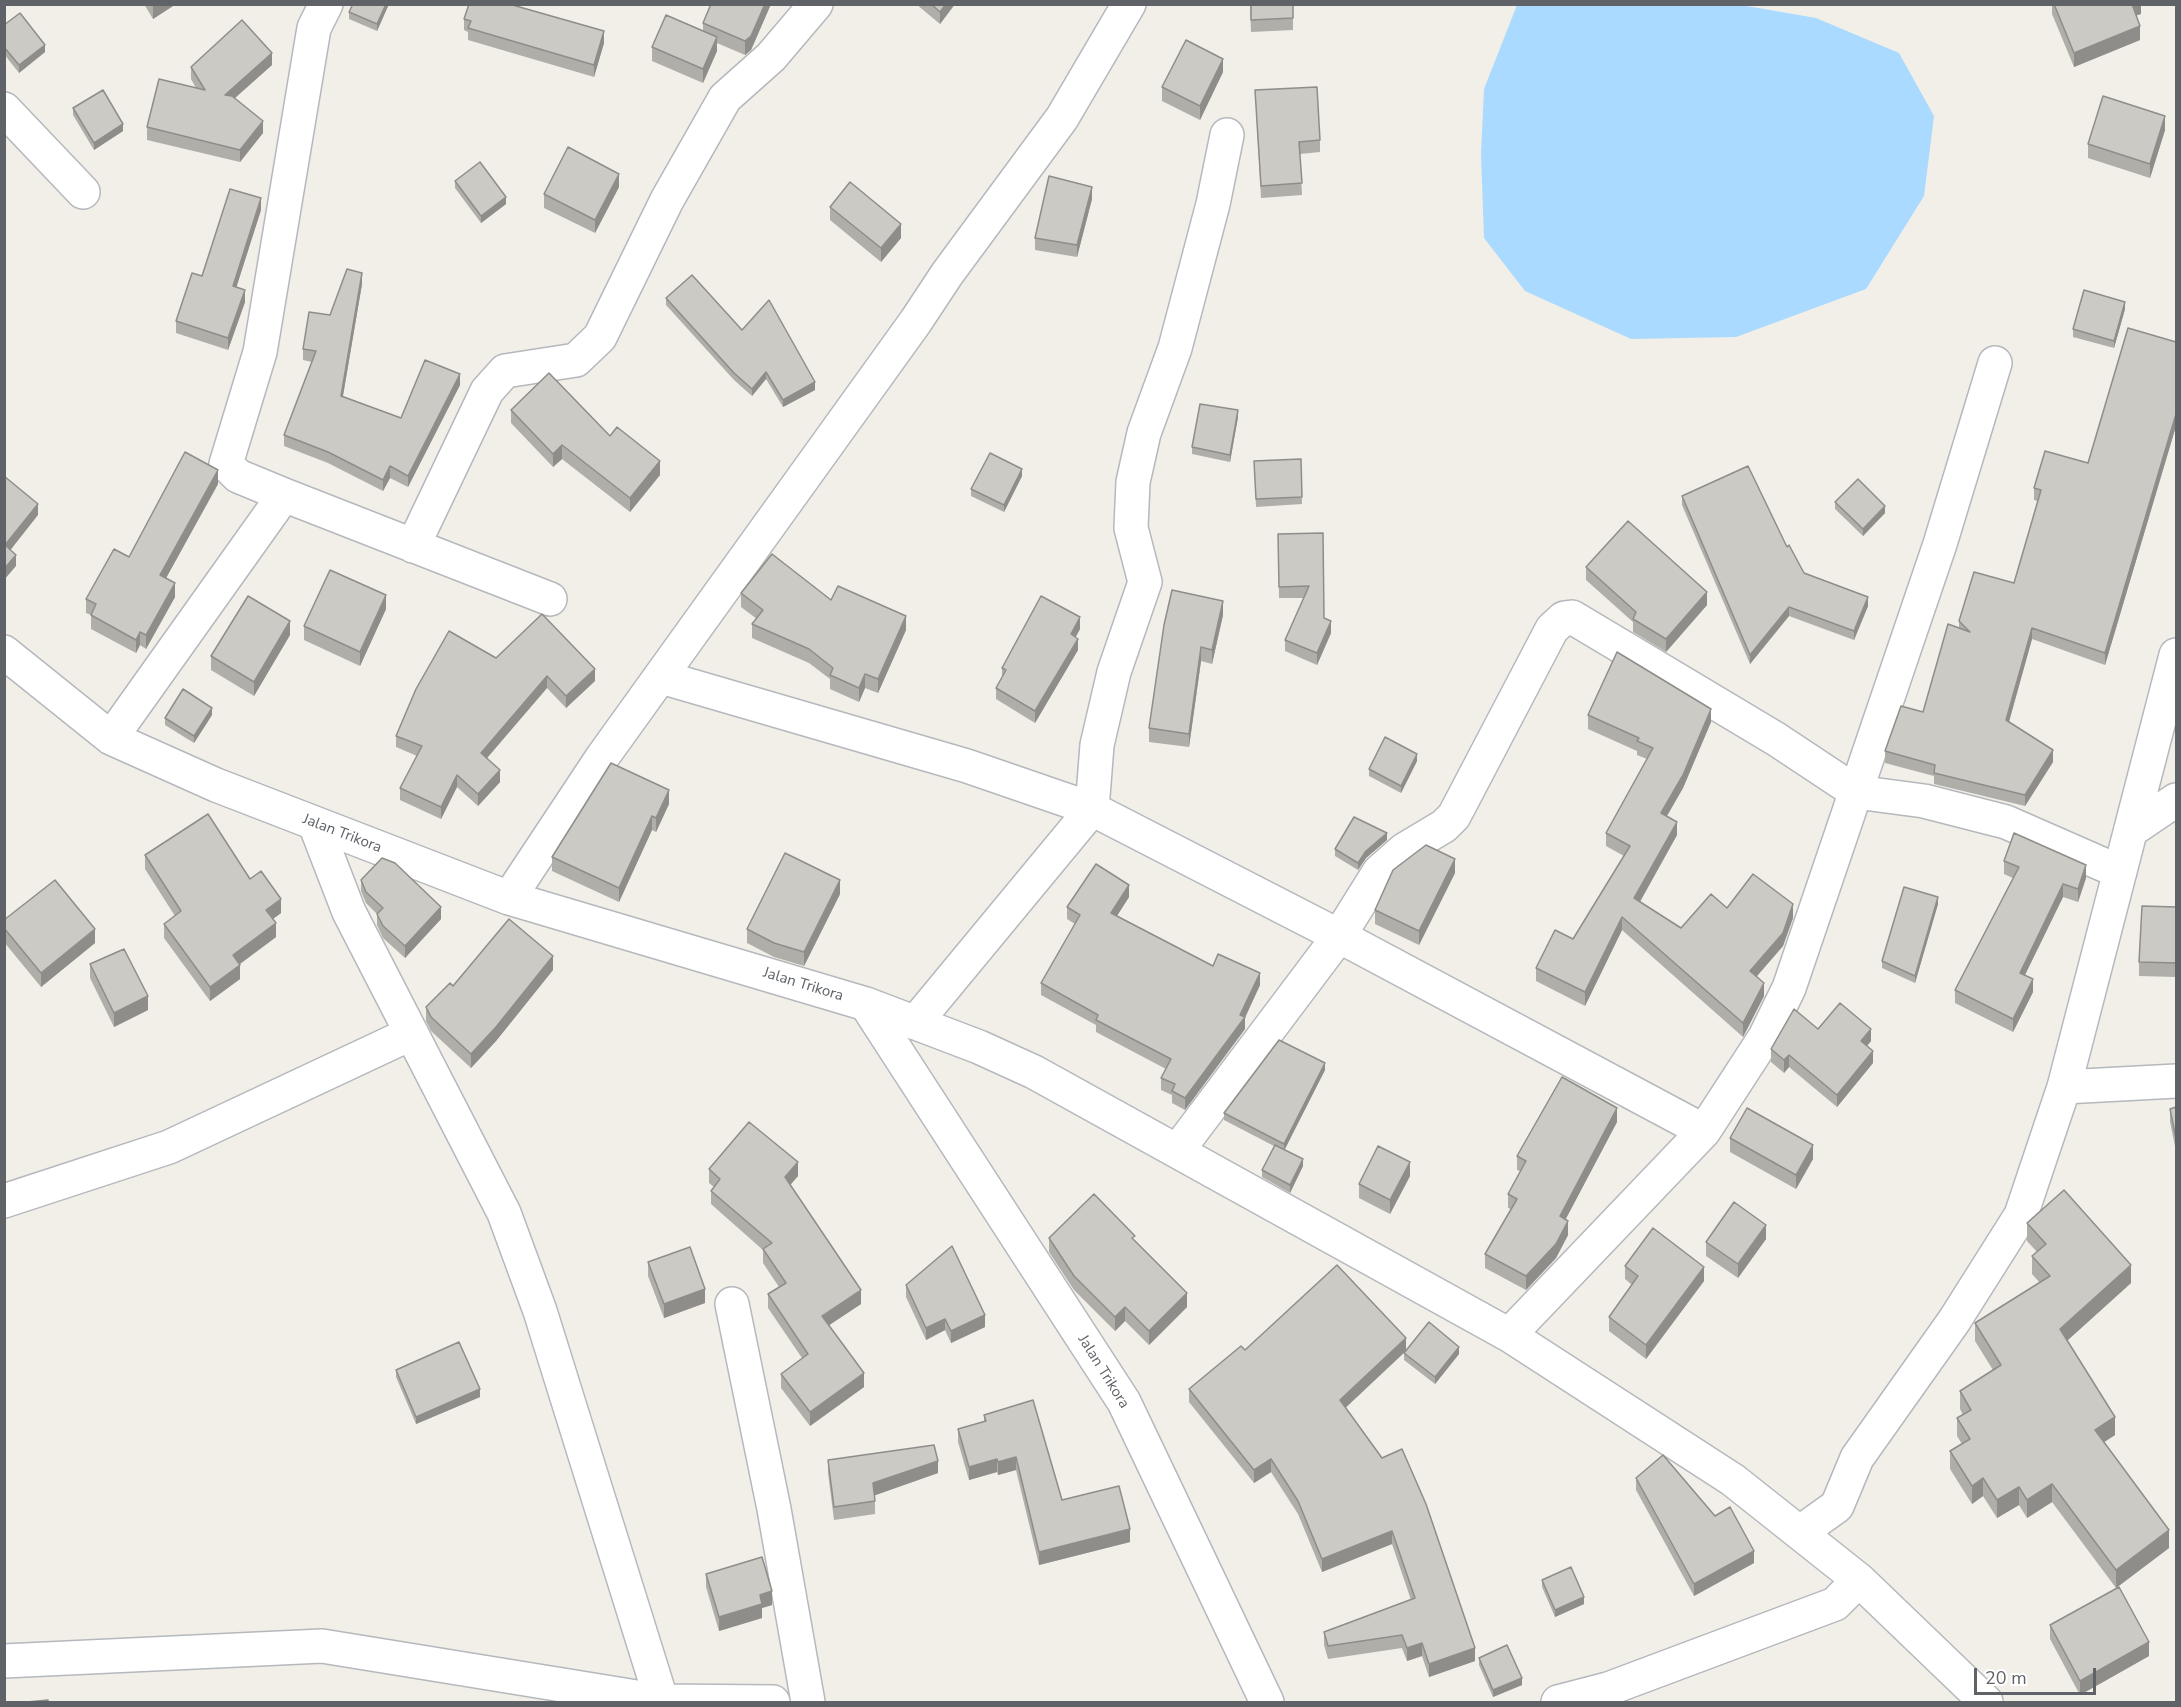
<!DOCTYPE html>
<html>
<head>
<meta charset="utf-8">
<style>
	body { margin:0 }
	#map { position:relative; width:2181px; height:1707px; overflow:hidden; background:#f1efe8; font-family:"Nunito Sans",sans-serif }
	canvas { display:block }
	.frame { position:absolute; inset:0; border:6px solid #5f6368; pointer-events:none }
	.scale { position:absolute; left:1974px; top:1668px; width:122px; height:27px; box-sizing:border-box; border:3px solid #5f6368; border-top:0; padding-left:8px; font-size:18px; line-height:21px; white-space:nowrap; color:#5f6368; -webkit-text-stroke:4px #fff; paint-order:stroke }
</style>
</head>
<body>
<div id="map">
<canvas width="2181" height="1707"></canvas>
<div class="frame"></div>
<div class="scale">20 m</div>
</div>
<script>
const g = document.querySelector('canvas').getContext('2d');
g.lineJoin = 'round';
function fill(path, color) { g.fillStyle = color; g.fill(path, 'evenodd'); }
function stroke(path, color, width, dash) { g.strokeStyle = color; g.lineWidth = width; g.lineCap = dash ? 'butt' : 'round'; g.setLineDash(dash || []); g.stroke(path); }
function write(font, color, halo, rows, align = 'center') {
  g.font = font + ' "Nunito Sans",sans-serif'; g.lineWidth = 4.5; g.setLineDash([]); g.textBaseline = 'middle'; g.strokeStyle = halo; g.fillStyle = color; for (const [text, x, y, turn = 0] of rows) {
    g.save(); g.translate(x, y); g.rotate((+turn || 0) * Math.PI / 180); g.textAlign = isNaN(turn) ? turn : align; if (halo) g.strokeText(text, 0, 0); g.fillText(text, 0, 0); g.restore();
  }
}
const water = new Path2D(`
	M1517,5H1741L1816,18L1899,53L1934,116L1924,196L1866,289L1736,337L1631,339L1525,291L1484,238L1481,154L1484,89Z`);
const minor = new Path2D(`
	M326,4L314,28L260,352L226,464L238,476L284,495L550,599
	M4,109L83,192
	M413,546L487,391L505,371L576,360L600,337L667,200L725,98L771,57L816,4
	M4,652L111,738L216,785L509,898L866,1004L979,1047L1034,1072L1509,1335L1733,1480L1859,1580L1986,1702
	M661,677L967,766L1092,809L1339,936L1704,1131
	M111,738L284,495
	M315,824L349,912L504,1213L540,1311L662,1702
	M2133,829L2176,800
	M509,898L601,759L916,321L947,274L1062,118L1129,4
	M866,1004L1124,1402L1267,1702
	M915,1023L1092,809L1097,745L1114,672L1145,582L1131,528L1133,482L1144,433L1175,348L1213,204L1227,135
	M2064,1087L2176,1081
	M1178,1150L1339,936L1379,872L1404,850L1444,826L1454,816L1552,629L1564,618L1572,617L1776,739L1856,792L1924,801L2006,822L2120,872
	M4,1201L169,1147L410,1034
	M732,1304L774,1509L808,1702
	M1509,1335L1704,1131L1765,1037L1789,988L1940,544L1995,363
	M1802,1531L1837,1506L1857,1458L1954,1321L2021,1215L2064,1087L2176,655
	M4,1661L322,1646L661,1701L773,1702
	M1558,1702L1608,1689L1835,1604L1859,1580`);
const wall = new Path2D(`
	M144,4H176L153,19Z
	M353,4H389L377,31L349,19V12Z
	M711,4H771L751,50L745,55L717,43V51L703,83L652,61V47L703,31V23Z
	M916,4H955L940,24Z
	M1250,4H1293V30L1251,32Z
	M2052,4H2141V14L2136,15L2140,40L2074,67L2052,14Z
	M464,19L604,43L594,77L468,40V32L464,30Z
	M4,25L45,52L19,73L4,54Z
	M272,65L234,98L263,133L240,162L147,140V127L196,88L191,79V67Z
	M1223,72L1200,120L1162,101V87Z
	M1255,90L1320,140V152L1300,154L1302,195L1261,198Z
	M73,108L123,131L94,150L73,115Z
	M2165,130L2150,178L2088,158V144Z
	M455,181L506,204L481,223L455,188Z
	M619,187L595,233L544,208V194Z
	M1092,199L1077,257L1035,250V238Z
	M830,207L901,238L881,262L830,220Z
	M261,210L236,287L245,302L228,350L176,333V321L202,276Z
	M362,284L343,396L401,418L460,385L408,487L390,478L383,491L328,463L284,446V435L312,362L303,360V349L330,315Z
	M666,298L742,330L815,390L783,407L766,379L752,396L734,380L666,305Z
	M2125,309L2114,348L2073,337V329Z
	M2176,342V426L2105,665L2032,639L2009,722L2053,762L2025,806L1934,784V776L1885,763V751L1923,712L1959,628V621L2014,583L2038,501L2034,500V488L2088,463Z
	M511,410L610,436L660,475L630,512L562,459L553,467L511,423Z
	M1238,417L1230,462L1192,454V447Z
	M1301,459L1302,504L1256,507L1254,461Z
	M1022,476L1004,512L971,496V489Z
	M218,484L166,578L175,597L146,649L140,645L136,653L91,629V615L86,613V599L129,557Z
	M1682,496L1787,547L1804,573L1868,606L1854,640L1789,616L1750,664L1682,505Z
	M1835,502L1885,513L1863,536L1835,509Z
	M1323,533L1324,618L1331,633L1317,665L1285,651V640L1304,598H1279L1278,534Z
	M1586,567L1707,605L1666,652L1633,632V622L1586,580Z
	M741,593L831,600L906,630L878,693L865,688L859,702L830,689V679L809,663L752,638V624L757,619L741,607Z
	M386,609L360,666L304,640V626Z
	M1223,615L1212,664L1201,661L1189,747L1149,742V728L1164,625Z
	M1080,629L1075,637L1078,650L1035,723L996,699V688L1002,677V668Z
	M290,635L254,696L211,670V656Z
	M496,658L595,681L566,708L547,688L487,758L500,782L478,806L457,787L441,819L400,800V788L417,756L396,747V736Z
	M212,715L194,743L165,725V718Z
	M1588,715L1711,722L1683,788L1667,816L1677,835L1640,902L1681,928L1727,908L1793,918L1783,946L1757,976L1764,996L1743,1037L1622,930L1585,1006L1536,981V968L1573,939L1624,856L1606,846V833L1647,759L1637,755V751L1588,729Z
	M1417,761L1401,793L1369,776V769Z
	M669,804L656,832L652,830L619,902L552,871V857Z
	M1387,840L1366,858L1358,870L1335,856V849Z
	M145,855L250,879L281,913L273,919L276,937L240,964V979L210,1001L164,938V924L175,916L145,869Z
	M2004,861L2086,878L2078,902L2063,897L2025,975L2033,992L2013,1032L1955,1003V990L2013,878L2004,874Z
	M1455,873L1419,945L1375,924V910Z
	M361,880L441,919L405,958L383,938L377,925V914L366,903L361,891Z
	M840,894L804,966L774,957L747,943V929Z
	M1129,897L1117,916L1213,966L1260,985L1245,1017V1029L1185,1110L1172,1103V1095L1161,1090V1078L1166,1069L1096,1032V1025L1041,995V983L1075,924L1067,919V907Z
	M1938,904L1915,983L1882,968V961Z
	M2176,907V977L2139,976V962Z
	M4,920L95,943L41,987L4,942Z
	M90,964L148,1010L114,1027L90,978Z
	M553,970L496,1041L471,1068L431,1031L426,1021V1007L453,986Z
	M1818,1029L1871,1041L1867,1046L1873,1063L1837,1107L1789,1067L1784,1073L1771,1062V1049Z
	M1325,1070L1284,1150L1303,1166L1290,1193L1262,1177V1170L1274,1146L1224,1120V1113Z
	M2176,1107V1151L2170,1122V1109Z
	M1617,1122L1565,1220L1568,1235L1556,1258L1526,1290L1485,1268V1254L1511,1209L1508,1208V1194L1520,1171L1517,1170V1156Z
	M1730,1138L1813,1159L1796,1189L1730,1152Z
	M709,1169L798,1176L790,1185L861,1304L829,1325L864,1387L810,1426L781,1388V1374L802,1358L768,1308V1294L779,1287L763,1263V1250L711,1204V1191L714,1187L709,1183Z
	M1410,1176L1390,1214L1359,1198V1184Z
	M2027,1223L2131,1283L2067,1341L2115,1435L2104,1442L2169,1548L2116,1588L2052,1502L2027,1518L2019,1505L1997,1518L1983,1496L1972,1504L1950,1469V1451L1962,1444L1957,1436V1418L1963,1415L1960,1409V1391L1993,1370L1975,1341V1323L2040,1283L2032,1274V1256L2037,1252L2027,1241Z
	M1049,1238L1135,1241L1187,1307L1149,1345L1125,1321L1115,1331L1074,1290L1049,1252Z
	M1766,1239L1738,1278L1706,1256V1242Z
	M648,1262L705,1303L664,1318L648,1276Z
	M1625,1266L1704,1281L1646,1359L1609,1331V1317L1632,1285L1625,1279Z
	M906,1285L985,1327L951,1343L945,1330L926,1340L906,1297Z
	M1245,1350L1406,1351L1459,1354L1435,1384L1404,1360V1353L1405,1351L1345,1408L1475,1661L1429,1677L1422,1656L1407,1661L1402,1648L1328,1659L1324,1645V1632L1411,1600L1392,1544L1322,1572L1298,1514L1271,1472L1254,1483L1189,1402V1389Z
	M396,1370L480,1397L416,1424L396,1377Z
	M984,1415L1062,1500L1130,1542L1039,1565L1016,1470L998,1475L997,1472L969,1480L958,1442V1429L984,1422Z
	M828,1460L938,1473L875,1495V1514L834,1520L828,1473Z
	M1636,1478L1754,1563L1694,1596L1636,1490Z
	M706,1574L772,1605L762,1608V1618L719,1631L706,1587Z
	M1542,1580L1584,1604L1555,1617L1542,1587Z
	M2050,1625L2149,1656L2080,1695L2050,1639Z
	M1479,1658L1522,1685L1493,1697L1479,1665Z`);
const shadedWall = new Path2D(`
	M154,4H176L153,19V5Z
	M386,4H389L377,31V24Z
	M765,4H771L751,50L745,55V41Z
	M946,4H955L940,24V12Z
	M2131,4H2141V14L2131,17Z
	M2140,26V40L2074,67V53Z
	M604,31V43L594,77V65Z
	M717,37V51L703,83V69Z
	M45,45V52L19,73V65Z
	M272,53V65L225,107V95Z
	M1223,59V72L1200,120V106Z
	M2165,116V130L2150,178V164Z
	M263,121V133L240,162V150Z
	M123,124V131L94,150V143Z
	M619,174V187L595,233V220Z
	M1092,187V199L1077,257V245Z
	M506,197V204L481,223V216Z
	M261,198V210L233,298V286Z
	M901,224V238L881,262V248Z
	M362,273V284L341,407V396Z
	M245,290V302L228,350V338Z
	M2125,302V309L2114,348V341Z
	M766,372V379L752,396V389Z
	M460,374V385L408,487V476Z
	M815,382V390L783,407V400Z
	M1238,410V417L1230,462V455Z
	M2176,414V426L2105,665V653Z
	M6,445V457L4,458V447Z
	M562,445V459L553,467V454Z
	M660,461V475L630,512V498Z
	M390,466V478L383,491V480Z
	M1022,469V476L1004,512V505Z
	M218,470V484L160,589V575Z
	M38,504V515L5,557V545Z
	M1885,506V513L1863,536V529Z
	M16,555V566L4,580V569Z
	M175,583V597L146,649V635Z
	M1707,592V605L1666,652V639Z
	M386,595V609L360,666V652Z
	M1868,597V606L1854,640V631Z
	M1223,601V615L1212,664V650Z
	M1789,607V616L1750,664V655Z
	M906,616V630L878,693V679Z
	M1080,617V629L1071,646V634Z
	M290,621V635L254,696V682Z
	M1331,621V633L1317,665V653Z
	M2032,628V639L2006,732V720Z
	M140,632V645L136,653V640Z
	M1078,639V650L1035,723V711Z
	M1201,647V661L1189,747V734Z
	M595,669V681L566,708V696Z
	M865,674V688L859,702V688Z
	M547,676V688L481,765V753Z
	M212,708V715L194,743V736Z
	M1711,709V722L1683,788L1661,826V813Z
	M2053,750V762L2025,806V795Z
	M1417,754V761L1401,793V786Z
	M500,770V782L478,806V794Z
	M457,775V787L441,819V807Z
	M669,790V804L656,832V818Z
	M652,816V830L619,902V888Z
	M1677,822V835L1634,912V898Z
	M1387,833V840L1366,858L1358,870V863L1366,851Z
	M1455,859V873L1419,945V931Z
	M2086,865V878L2078,902V889Z
	M840,880V894L804,966V952Z
	M2063,884V897L2020,985V973Z
	M1129,885V897L1111,925V913Z
	M1938,897V904L1915,983V976Z
	M281,899V913L266,924V910Z
	M1793,904V918L1783,946L1750,984V971Z
	M441,907V919L405,958V946Z
	M1622,917V930L1585,1006V992Z
	M276,923V937L233,969V955Z
	M95,929V943L41,987V973Z
	M553,956V970L496,1041L471,1068V1054Z
	M240,965V979L210,1001V987Z
	M1260,973V985L1244,1020L1245,1017V1029L1185,1110V1098L1240,1015Z
	M2033,979V992L2013,1032V1019Z
	M1764,983V996L1743,1037V1023Z
	M148,996V1010L114,1027V1013Z
	M1871,1029V1041L1861,1053V1041Z
	M1873,1051V1063L1837,1107V1095Z
	M1789,1055V1067L1784,1073V1060Z
	M1325,1063V1070L1284,1151V1144Z
	M1617,1108V1122L1560,1230V1216Z
	M1813,1145V1159L1796,1189V1175Z
	M1303,1159V1166L1290,1193V1185Z
	M798,1162V1176L785,1191V1177Z
	M1410,1162V1176L1390,1214V1200Z
	M1568,1221V1235L1556,1258L1526,1290V1276Z
	M1766,1225V1239L1738,1278V1264Z
	M2131,1265V1283L2060,1347V1329Z
	M1704,1267V1281L1646,1359V1345Z
	M705,1289V1303L664,1318V1304Z
	M861,1290V1304L822,1330V1316Z
	M1187,1293V1307L1149,1345V1331Z
	M1125,1307V1321L1115,1331V1317Z
	M985,1315V1327L951,1343V1331Z
	M945,1319V1330L926,1340V1328Z
	M1406,1338V1351L1340,1413V1400Z
	M1459,1347V1354L1435,1384V1377Z
	M864,1373V1387L810,1426V1412Z
	M480,1389V1397L416,1424V1417Z
	M2115,1417V1435L2095,1448V1430Z
	M1016,1457V1470L998,1475V1462Z
	M997,1459V1472L969,1480V1467Z
	M1271,1459V1472L1254,1483V1470Z
	M938,1461V1473L873,1496V1483Z
	M1983,1478V1496L1972,1504V1486Z
	M2052,1484V1502L2027,1518V1500Z
	M2019,1487V1505L1997,1518V1500Z
	M1130,1529V1542L1039,1565V1552Z
	M2169,1530V1548L2116,1588V1570Z
	M1392,1531V1544L1322,1572V1559Z
	M1754,1551V1563L1694,1596V1584Z
	M772,1591V1605L762,1608V1618L719,1631V1617L760,1595Z
	M1584,1597V1604L1555,1617V1610Z
	M2149,1642V1656L2080,1695V1681Z
	M1422,1643V1656L1407,1661V1648Z
	M1475,1648V1661L1429,1677V1664Z
	M1522,1678V1685L1493,1697V1690Z`);
const building = new Path2D(`
	M353,4H386L377,24L349,12Z
	M469,4H509L604,31L594,65L468,28L471,21L464,19Z
	M711,4H765L751,36L745,41L703,23Z
	M931,4H946L940,12Z
	M1251,4H1293V18L1251,20Z
	M2054,4H2132L2140,26L2074,53Z
	M20,13L45,45L19,65L4,47V25Z
	M666,15L717,37L703,69L652,47Z
	M242,20L272,53L225,95L232,96L263,121L240,150L147,127L159,79L205,90L191,67Z
	M1186,40L1223,59L1200,106L1162,87Z
	M1317,87L1320,140L1299,142L1302,183L1261,186L1255,90Z
	M103,90L123,124L94,143L73,108Z
	M2103,96L2165,116L2150,164L2088,144Z
	M568,147L619,174L595,220L544,194Z
	M480,162L506,197L481,216L455,181Z
	M1049,176L1092,187L1077,245L1035,238Z
	M850,182L901,224L881,248L830,207Z
	M230,189L261,198L233,286L245,290L228,338L176,321L192,273L202,276Z
	M347,269L362,273L341,396L401,418L425,360L460,374L408,476L390,466L383,480L328,452L284,435L316,351L303,349L309,312L330,315Z
	M692,275L742,330L769,300L815,382L783,400L766,372L752,389L734,373L666,298Z
	M2084,290L2125,302L2114,341L2073,329Z
	M2128,328L2176,342V414L2105,653L2032,628L2006,720L2053,750L2025,795L1934,773L1935,765L1885,751L1901,706L1923,712L1948,624L1970,632L1959,621L1974,572L2014,583L2041,490L2034,488L2045,451L2088,463Z
	M549,373L610,436L617,427L660,461L630,498L562,445L553,454L511,410Z
	M1200,404L1238,410L1230,455L1192,447Z
	M185,452L218,470L160,575L175,583L146,635L140,632L136,640L91,615L96,604L86,599L114,549L129,557Z
	M990,453L1022,469L1004,505L971,489Z
	M1301,459L1302,497L1256,499L1254,461Z
	M1748,466L1787,547L1789,545L1804,573L1868,597L1854,631L1789,607L1750,655L1682,496Z
	M4,476L38,504L5,545L16,555L4,569Z
	M1858,479L1885,506L1863,529L1835,502Z
	M1628,521L1707,592L1666,639L1633,619L1636,612L1586,567Z
	M1323,533L1324,618L1331,621L1317,653L1285,640L1309,586L1279,587L1278,534Z
	M772,554L831,600L838,586L906,616L878,679L865,674L859,688L830,675L833,668L809,649L752,624L763,610L741,593Z
	M330,570L386,595L360,652L304,626Z
	M1172,590L1223,601L1212,650L1201,647L1189,734L1149,728L1164,625Z
	M248,596L290,621L254,682L211,656Z
	M1041,596L1080,617L1071,634L1078,639L1035,711L996,688L1006,670L1002,668Z
	M542,614L595,669L566,696L547,676L481,753L500,770L478,794L457,775L441,807L400,788L422,746L396,736L416,689L449,631L496,658Z
	M1617,652L1711,709L1683,775L1661,813L1677,822L1634,898L1681,928L1711,894L1727,908L1753,874L1793,904L1783,933L1750,971L1764,983L1743,1023L1622,917L1585,992L1536,968L1555,930L1573,939L1630,846L1606,833L1653,748L1637,741L1639,738L1588,715Z
	M183,689L212,708L194,736L165,718Z
	M1385,737L1417,754L1401,786L1369,769Z
	M611,763L669,790L656,818L652,816L619,888L552,857Z
	M208,814L250,879L261,871L281,899L266,910L276,923L233,955L240,965L210,987L164,924L181,911L145,855Z
	M1354,817L1387,833L1366,851L1358,863L1335,849Z
	M2014,833L2086,865L2078,889L2063,884L2020,973L2033,979L2013,1019L1955,990L2019,867L2004,861Z
	M1426,845L1455,859L1419,931L1375,910L1393,870Z
	M785,853L840,880L804,952L774,943L747,929Z
	M382,858L395,863L441,907L405,946L383,926L377,914L383,908L366,892L361,880Z
	M1096,864L1129,885L1111,913L1213,966L1218,954L1260,973L1240,1015L1245,1017L1185,1098L1172,1091L1175,1084L1161,1078L1171,1059L1096,1020L1098,1015L1041,983L1080,915L1067,907Z
	M55,880L95,929L41,973L4,928V920Z
	M1904,887L1938,897L1915,976L1882,961Z
	M2142,906L2176,907V963L2139,962Z
	M509,919L553,956L496,1027L471,1054L431,1017L426,1007L450,983L453,986Z
	M124,949L148,996L114,1013L90,964Z
	M1840,1003L1871,1029L1861,1041L1873,1051L1837,1095L1789,1055L1784,1060L1771,1049L1794,1009L1818,1029Z
	M1279,1040L1325,1063L1284,1144L1224,1113Z
	M1562,1077L1617,1108L1560,1216L1568,1221L1556,1244L1526,1276L1485,1254L1517,1199L1508,1194L1526,1161L1517,1156Z
	M2176,1107V1138L2170,1109Z
	M1747,1108L1813,1145L1796,1175L1730,1138Z
	M749,1122L798,1162L785,1177L861,1290L822,1316L864,1373L810,1412L781,1374L808,1354L768,1294L786,1283L763,1249L772,1243L711,1191L720,1179L709,1169Z
	M1275,1145L1303,1159L1290,1185L1262,1170Z
	M1378,1146L1410,1162L1390,1200L1359,1184Z
	M2064,1190L2131,1265L2060,1329L2115,1417L2095,1430L2169,1530L2116,1570L2052,1484L2027,1500L2019,1487L1997,1500L1983,1478L1972,1486L1950,1451L1970,1439L1957,1418L1971,1410L1960,1391L2001,1365L1975,1323L2050,1276L2032,1256L2046,1244L2027,1223Z
	M1094,1194L1135,1236L1132,1238L1187,1293L1149,1331L1125,1307L1115,1317L1074,1276L1049,1238Z
	M1734,1202L1766,1225L1738,1264L1706,1242Z
	M1653,1228L1704,1267L1646,1345L1609,1317L1638,1276L1625,1266Z
	M952,1246L985,1315L951,1331L945,1319L926,1328L906,1285Z
	M690,1247L705,1289L664,1304L648,1262Z
	M1337,1265L1406,1338L1340,1400L1382,1458L1402,1449L1426,1504L1475,1648L1429,1664L1422,1643L1407,1648L1402,1635L1328,1646L1324,1632L1415,1598L1392,1531L1322,1559L1298,1501L1271,1459L1254,1470L1189,1389L1241,1346L1245,1350Z
	M1429,1322L1459,1347L1435,1377L1404,1353Z
	M459,1342L480,1389L416,1417L396,1370Z
	M1033,1400L1062,1500L1119,1486L1130,1529L1039,1552L1016,1457L998,1462L997,1459L969,1467L958,1429L986,1421L984,1415Z
	M934,1445L938,1461L873,1483L875,1501L834,1507L828,1460Z
	M1663,1455L1715,1516L1730,1507L1754,1551L1694,1584L1636,1478Z
	M762,1557L772,1591L760,1595L762,1604L719,1617L706,1574Z
	M1571,1567L1584,1597L1555,1610L1542,1580Z
	M2119,1587L2149,1642L2080,1681L2050,1625Z
	M1507,1645L1522,1678L1493,1690L1479,1658Z
	M48,1700V1702H27Z`);
const streetNames = [
	["Jalan Trikora",342,834,21],
	["Jalan Trikora",803,985,17],
	["Jalan Trikora",1103,1372,58]
];
fill(water, '#aadaff');
stroke(minor, '#b5b8bc', 36);
stroke(minor, '#fff', 33);
fill(wall, '#afaea9');
fill(shadedWall, '#8f8d8a');
fill(building, '#cccac5');
stroke(building, '#8f8d8a', 1.5);
write('15px', '#5f6368', '#fff', streetNames);
</script>
</body>
</html>
